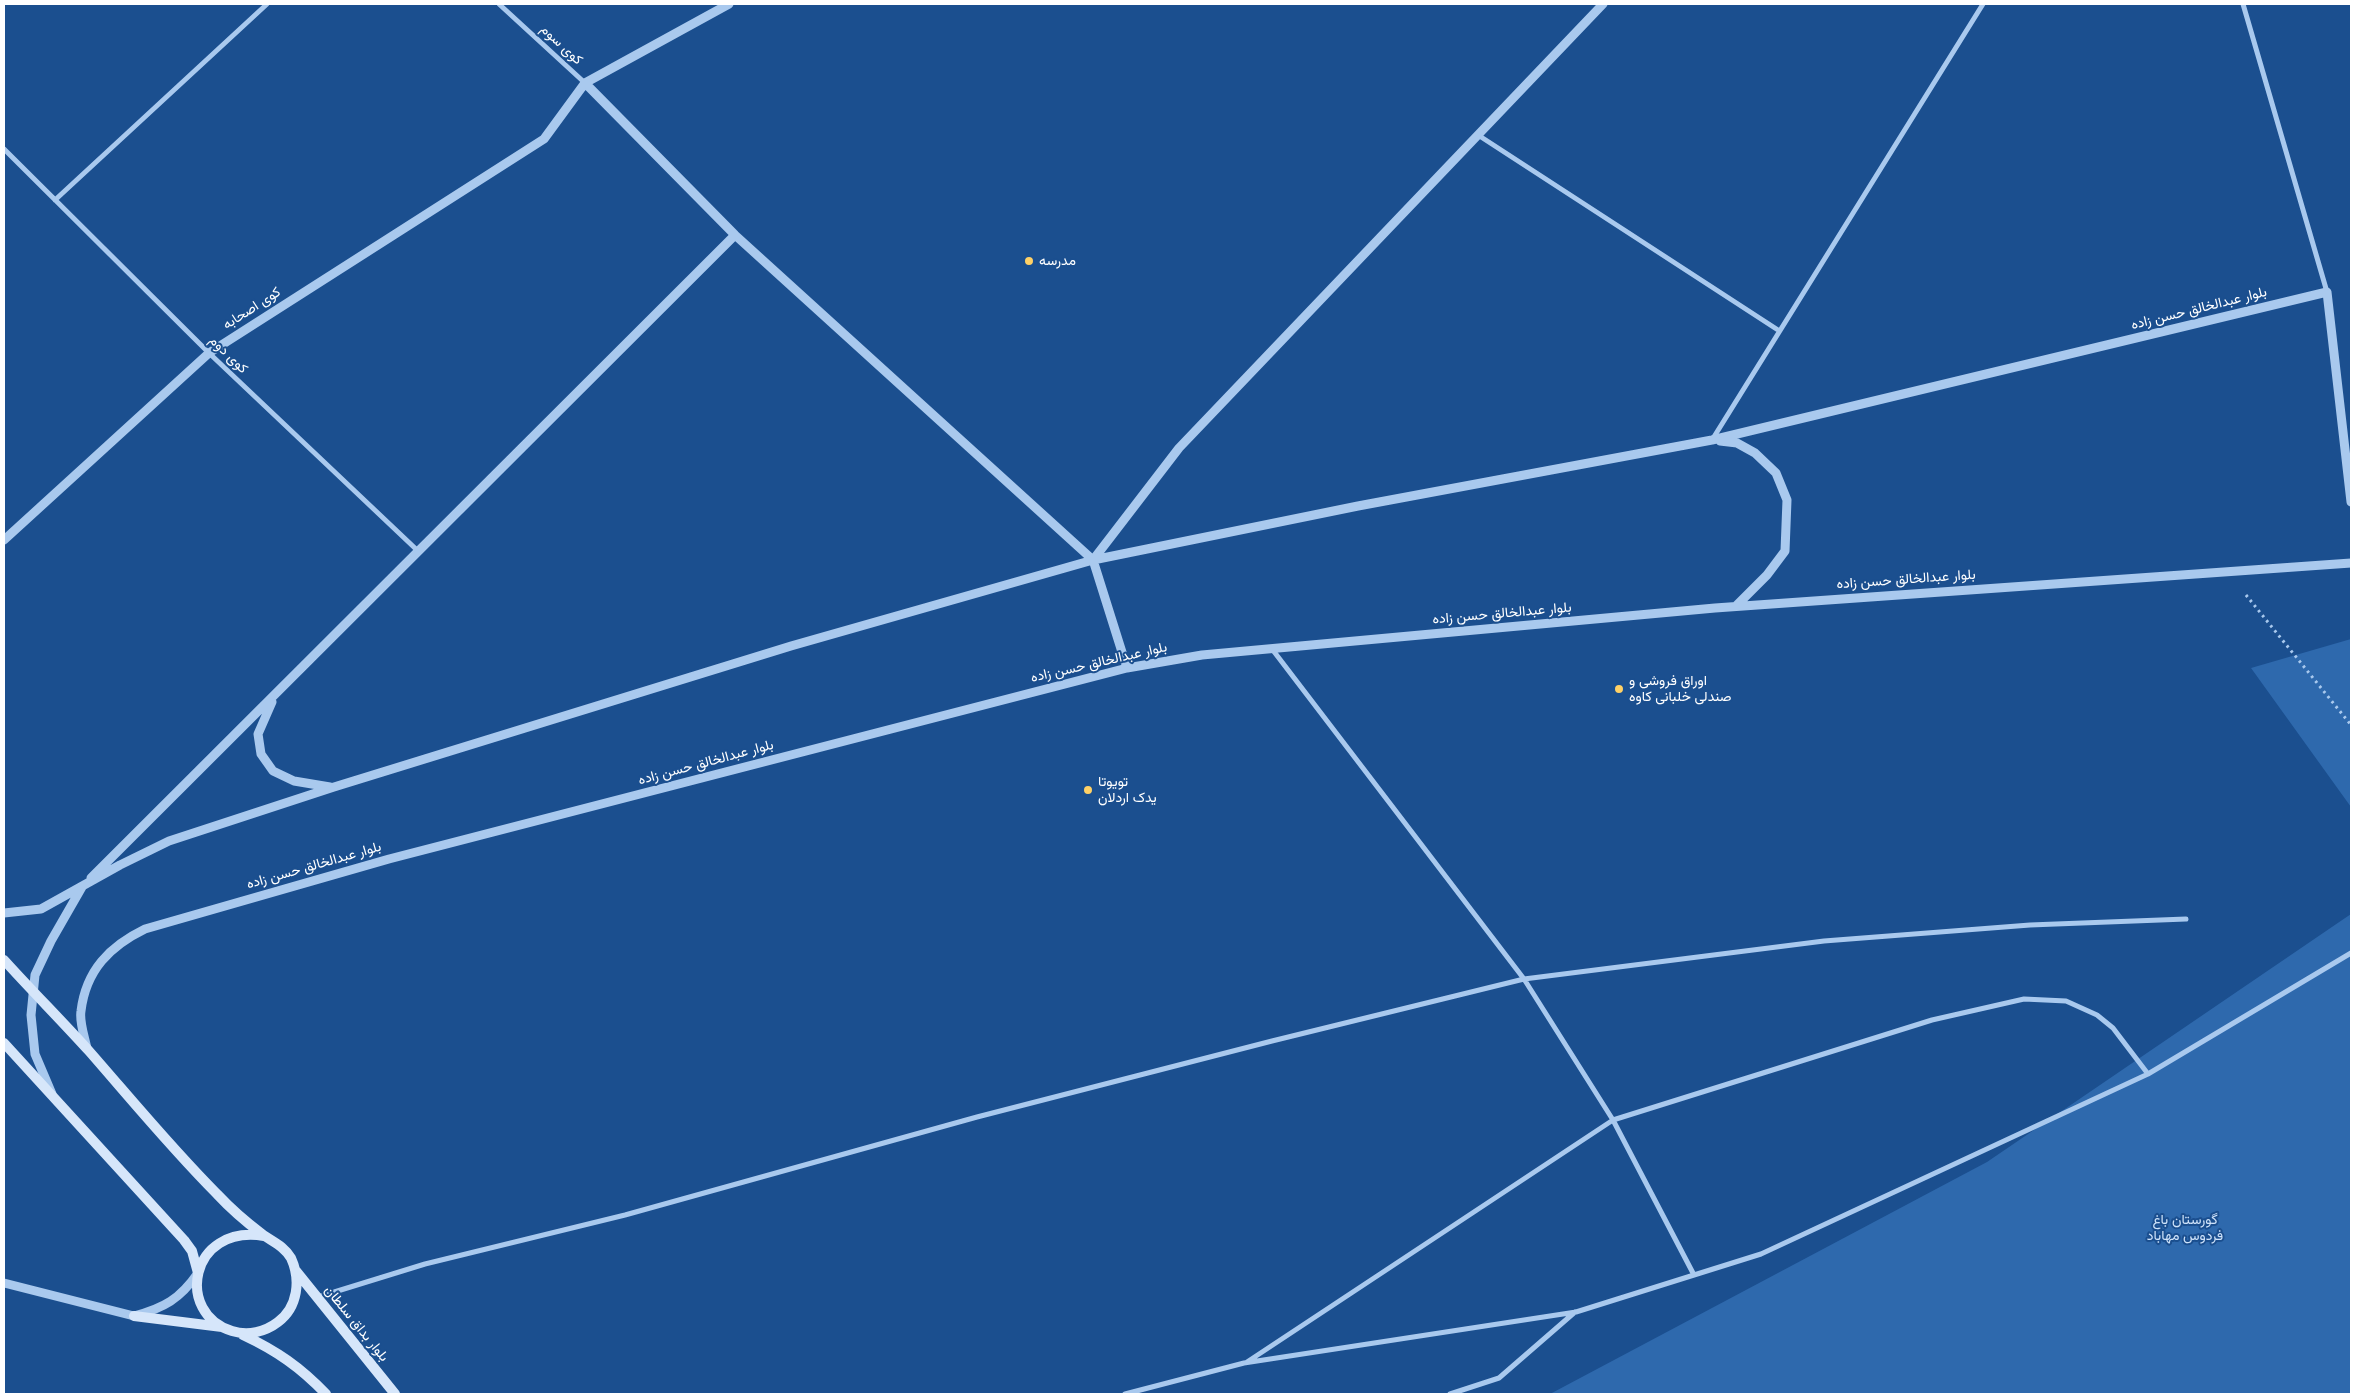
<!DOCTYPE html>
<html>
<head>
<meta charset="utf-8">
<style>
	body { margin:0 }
	#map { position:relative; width:2355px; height:1398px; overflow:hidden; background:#1b4f8f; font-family:Poppins,sans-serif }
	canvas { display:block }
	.frame { position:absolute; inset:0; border:5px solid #fff; pointer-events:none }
</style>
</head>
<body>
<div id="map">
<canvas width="2355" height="1398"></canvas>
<div class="frame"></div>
</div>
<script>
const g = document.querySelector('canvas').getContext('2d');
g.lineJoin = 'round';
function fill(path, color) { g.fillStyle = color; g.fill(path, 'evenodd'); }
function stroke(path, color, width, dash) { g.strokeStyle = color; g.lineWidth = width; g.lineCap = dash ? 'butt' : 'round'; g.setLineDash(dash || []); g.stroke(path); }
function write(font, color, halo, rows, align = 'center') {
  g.font = font + ' Poppins,Vazirmatn,sans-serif'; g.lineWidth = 4; g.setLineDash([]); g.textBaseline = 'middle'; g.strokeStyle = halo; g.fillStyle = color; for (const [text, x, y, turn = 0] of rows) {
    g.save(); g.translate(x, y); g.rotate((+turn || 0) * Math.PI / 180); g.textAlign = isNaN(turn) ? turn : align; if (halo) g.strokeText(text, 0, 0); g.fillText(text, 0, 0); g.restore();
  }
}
const green = new Path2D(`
	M2351,639V807L2251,668Z
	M2351,914V1394H1550L1987,1162Z`);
const path = new Path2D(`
	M2246,595L2351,725`);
const minor = new Path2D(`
	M499,4L585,83
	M2243,4L2327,292
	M1478,135L1778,330
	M4,149L209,353L418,551
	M55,200L267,4
	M1712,440L1983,4
	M1272,649L1524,979L1613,1120L1694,1275
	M318,1297L425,1264L625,1215L977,1117L1272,1041L1524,979L1824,941L2030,925L2186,919
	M1247,1362L1613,1120L1932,1020L2024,999L2066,1001L2097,1015L2113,1028L2148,1074
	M1125,1394L1244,1363L1576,1312L1761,1254L2148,1074L2351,953
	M1450,1394L1499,1378L1575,1312`);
const tertiary = new Path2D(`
	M585,83L735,235L1093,560
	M1720,441L1737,443L1755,453L1776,473L1787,500L1785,551L1767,575L1736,606
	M4,540L209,353L544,139L585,83L729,4
	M1127,668L1093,560L1179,448L1603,4
	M272,702L258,734L261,754L273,771L294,781L330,787
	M91,878L735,235
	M4,913L41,909L120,865L169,841L334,787L791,646L1093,560L1358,506L1712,440L2327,292L2351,502
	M87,1049C85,1038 79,1022 81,1011C86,970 110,946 145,929L389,859L1127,668L1202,655L1715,608L2351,563
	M52,1094L35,1054L31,1015L35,975L51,941L82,887
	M4,1283L134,1316C164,1308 180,1299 198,1273`);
const secondary = new Path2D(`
	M4,960C32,991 61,1020 89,1051C131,1099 172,1149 217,1194C231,1209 246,1222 262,1234C273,1242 284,1246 291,1258C301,1280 298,1307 278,1322C265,1332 248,1336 232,1331C175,1314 189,1224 264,1236
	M4,1043L184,1240L192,1251L198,1273
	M296,1271L395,1394
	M134,1316L222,1327
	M243,1335C277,1351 300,1367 326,1394`);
const markers = [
	[1029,261,5,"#ffd166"],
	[1619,689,5,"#ffd166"],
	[1088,790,5,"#ffd166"]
];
const streetNames = [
	["کوی سوم",561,45,43],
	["کوی اصحابه",252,309,-33],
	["بلوار عبدالخالق حسن زاده",2199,309,-14],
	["کوی دوم",228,355,44],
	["بلوار عبدالخالق حسن زاده",1906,580,-4],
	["بلوار عبدالخالق حسن زاده",1502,614,-5],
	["بلوار عبدالخالق حسن زاده",1099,663,-13],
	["بلوار عبدالخالق حسن زاده",706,763,-15],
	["بلوار عبدالخالق حسن زاده",314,866,-16],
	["بلوار بداق سلطان",356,1324,51]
];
const poiNames = [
	["مدرسه",1039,261],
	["اوراق فروشی و",1629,681],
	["صندلی خلبانی کاوه",1629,697],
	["تویوتا",1098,782],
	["یدک اردلان",1098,798]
];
const parkNames = [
	["گورستان باغ",2185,1220],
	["فردوس مهاباد",2185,1236]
];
fill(green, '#2e69ad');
stroke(path, '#a9c9ee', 3, [2.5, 4]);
stroke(minor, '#a9c9ee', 5);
stroke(tertiary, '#a9c9ee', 9);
stroke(secondary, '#d6e6fa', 10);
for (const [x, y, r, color] of markers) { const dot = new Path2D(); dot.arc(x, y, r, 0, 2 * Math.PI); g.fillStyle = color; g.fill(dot); stroke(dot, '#1b4f8f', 2); }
write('14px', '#fff', '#1b4f8f', streetNames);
write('14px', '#fff', '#1b4f8f', poiNames, 'left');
write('14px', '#cfe3fa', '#1b4f8f', parkNames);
</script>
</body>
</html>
